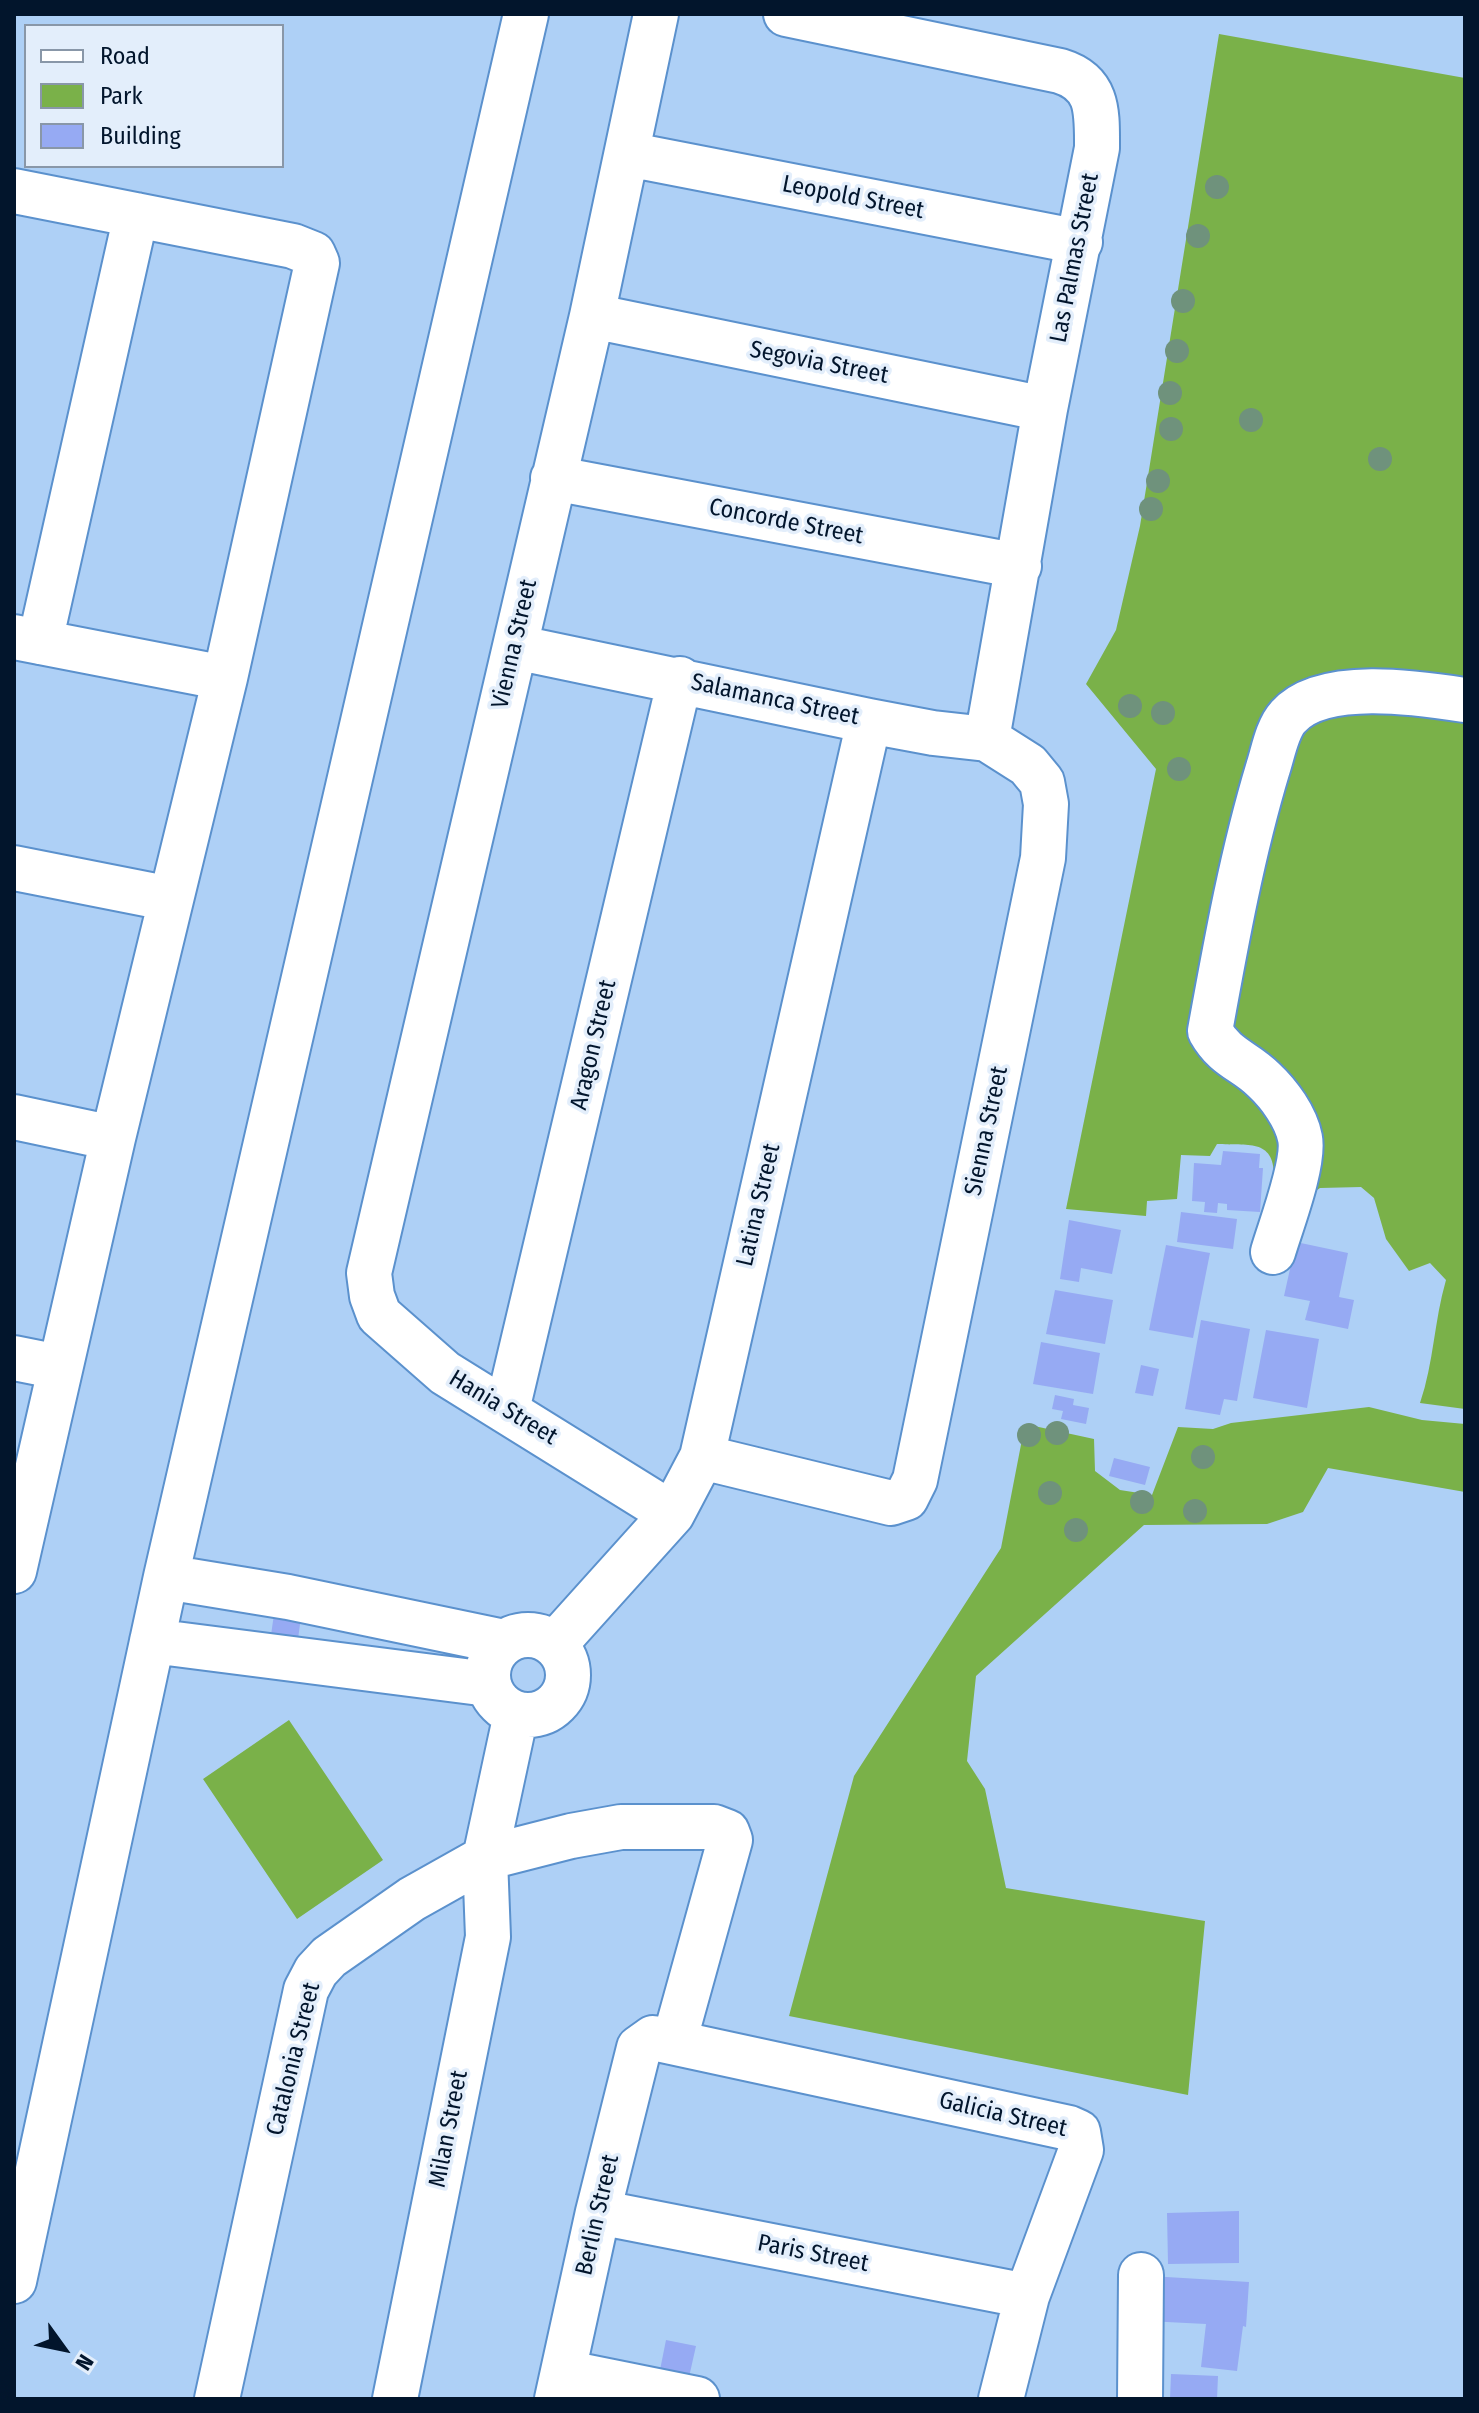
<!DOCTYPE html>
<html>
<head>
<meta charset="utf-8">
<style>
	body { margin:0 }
	#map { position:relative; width:1479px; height:2413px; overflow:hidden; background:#aed0f6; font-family:"Fira Sans Condensed",sans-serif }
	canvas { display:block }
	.frame { position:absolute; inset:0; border:16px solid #02152c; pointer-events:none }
	.legend { position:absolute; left:24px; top:24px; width:260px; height:144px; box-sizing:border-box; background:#e3eefb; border:2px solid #8997a8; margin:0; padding:10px 14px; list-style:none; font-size:24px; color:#02152c }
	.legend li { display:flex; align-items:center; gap:16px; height:40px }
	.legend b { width:40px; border:2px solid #8997a8 }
	.north { position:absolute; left:24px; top:2309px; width:80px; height:80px; -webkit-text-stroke:6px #e3eefb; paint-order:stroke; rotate:123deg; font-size:22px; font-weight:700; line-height:32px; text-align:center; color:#02152c }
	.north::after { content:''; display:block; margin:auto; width:28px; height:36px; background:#02152c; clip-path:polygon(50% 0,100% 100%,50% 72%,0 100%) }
</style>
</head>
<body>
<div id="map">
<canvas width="1479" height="2413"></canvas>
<div class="frame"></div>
<ul class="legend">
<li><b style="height:10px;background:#fff"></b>Road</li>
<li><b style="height:22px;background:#7ab149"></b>Park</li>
<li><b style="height:22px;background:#96aaf3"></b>Building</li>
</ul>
<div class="north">N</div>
</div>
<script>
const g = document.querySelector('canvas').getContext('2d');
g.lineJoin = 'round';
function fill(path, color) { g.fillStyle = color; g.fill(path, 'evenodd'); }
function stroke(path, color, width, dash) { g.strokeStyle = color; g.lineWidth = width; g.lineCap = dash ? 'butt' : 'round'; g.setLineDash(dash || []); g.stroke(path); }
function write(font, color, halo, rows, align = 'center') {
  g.font = font + ' "Fira Sans Condensed",sans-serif'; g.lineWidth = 7; g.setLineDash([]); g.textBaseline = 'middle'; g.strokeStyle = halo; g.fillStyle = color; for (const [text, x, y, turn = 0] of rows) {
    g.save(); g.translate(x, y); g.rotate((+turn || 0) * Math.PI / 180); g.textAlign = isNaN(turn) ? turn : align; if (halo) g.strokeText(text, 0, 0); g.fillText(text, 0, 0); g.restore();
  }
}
const green = new Path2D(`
	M1219,34L1465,78V1409L1420,1403C1434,1362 1434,1321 1446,1280L1430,1263L1409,1271L1386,1239L1374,1198L1361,1187L1320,1188L1308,1196L1274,1176C1274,1138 1247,1146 1217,1144L1210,1156L1181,1155L1177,1199L1147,1201L1146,1216L1066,1209L1156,769L1086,684L1116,630L1140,526Z
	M1369,1407L1422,1420L1465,1424V1492L1328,1468L1303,1512L1267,1524L1144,1525L976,1676L967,1761L985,1789L1006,1888L1205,1921L1188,2095L789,2016L854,1776L1001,1548L1025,1424L1094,1439L1095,1471L1120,1490L1152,1495L1178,1427L1213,1429L1231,1423Z
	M289,1720L383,1860L297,1919L203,1779Z`);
const building = new Path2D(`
	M1223,1151L1260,1154L1259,1168H1263L1260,1212L1227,1210V1204L1218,1203L1217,1213L1204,1212L1205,1202L1192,1201L1194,1163L1221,1165Z
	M1181,1212L1237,1219L1233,1249L1177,1242Z
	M1069,1220L1121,1230L1112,1274L1081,1268L1079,1282L1060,1279Z
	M1296,1242L1348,1253L1339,1297L1354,1300L1348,1329L1305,1320L1310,1301L1284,1296Z
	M1166,1245L1210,1253L1193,1338L1149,1330Z
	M1055,1290L1113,1300L1105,1344L1046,1334Z
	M1201,1320L1250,1329L1237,1401L1224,1399L1220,1415L1185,1409Z
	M1266,1330L1319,1339L1307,1408L1253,1398Z
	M1041,1342L1100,1353L1093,1394L1033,1384Z
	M1141,1365L1159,1369L1153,1396L1135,1393Z
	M1055,1395L1074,1399L1073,1405L1089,1408L1086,1424L1061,1419L1063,1411L1052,1409Z
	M1114,1458L1150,1467L1145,1485L1109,1476Z
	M274,1614L301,1617L298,1639L271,1635Z
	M1239,2211V2263L1168,2264L1167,2213Z
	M1150,2276L1249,2282L1246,2327L1243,2326L1237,2371L1201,2367L1206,2324L1147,2321Z
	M666,2340L696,2346L687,2386L658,2380Z
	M1171,2374L1218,2376L1217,2399H1170Z`);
const minor = new Path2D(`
	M656,14L592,316L369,1273L372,1296L379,1315L445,1373L672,1514
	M786,14L1060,71C1099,83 1097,112 1097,148L1045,409L987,739
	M627,154L1080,242
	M14,191L293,246L313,254L317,263L225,678L113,1138L14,1571
	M592,316L1045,409
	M553,478L1019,566
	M14,637L225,678
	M40,642L136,215
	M515,647L869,721L933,733L987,739L1028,765L1042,782L1046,804L1043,858L915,1480L906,1498L891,1503L702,1457
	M14,868L171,899
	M14,1117L113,1138
	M1273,1252C1281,1225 1305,1163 1300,1138C1296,1117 1279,1094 1264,1080C1244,1060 1226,1059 1210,1031C1226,943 1242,854 1268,768C1273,753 1277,729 1288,717C1322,678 1419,693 1465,700
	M14,1358L59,1367
	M507,1410L680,679
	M166,1577L288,1597L504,1642
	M488 1675a40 40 0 1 1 80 0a40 40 0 1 1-80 0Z
	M152,1641L488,1684
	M555,1644L672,1514L702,1457L869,721
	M598,2212L1027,2296
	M14,2281L166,1577L526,14
	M563,2372L697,2399
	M217,2399L306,1990L316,1971L329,1957L412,1899L485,1858L571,1836L621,1827H714L727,1832L730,1840L674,2042
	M395,2399L488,1937L485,1858L516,1714
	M557,2399L598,2212L639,2048L653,2038L1069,2128L1078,2132L1081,2150L1027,2296L1001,2399
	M1140,2399L1141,2275`);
const trees = [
	[1217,187],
	[1198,236],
	[1183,301],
	[1177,351],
	[1170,393],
	[1251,420],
	[1171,429],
	[1380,459],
	[1158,481],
	[1151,509],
	[1130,706],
	[1163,713],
	[1179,769],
	[1057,1433],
	[1029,1435],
	[1203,1457],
	[1050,1493],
	[1142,1502],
	[1195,1511],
	[1076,1530]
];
const streetNames = [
	["Leopold Street",853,198,11],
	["Las Palmas Street",1075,258,-79],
	["Segovia Street",819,363,11],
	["Concorde Street",786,522,11],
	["Vienna Street",515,644,-77],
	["Salamanca Street",775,700,12],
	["Aragon Street",594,1045,-77],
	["Sienna Street",987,1131,-78],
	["Latina Street",759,1205,-77],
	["Hania Street",503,1408,31],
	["Catalonia Street",294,2059,-76],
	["Galicia Street",1003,2115,13],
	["Milan Street",449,2129,-79],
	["Berlin Street",598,2215,-77],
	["Paris Street",813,2254,11]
];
fill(green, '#7ab149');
fill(building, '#96aaf3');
stroke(minor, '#5b91cd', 48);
stroke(minor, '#fff', 44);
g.fillStyle = '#6f927c';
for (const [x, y] of trees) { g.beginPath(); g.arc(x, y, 12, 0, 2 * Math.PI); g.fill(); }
write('24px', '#02152c', '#e3eefb', streetNames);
</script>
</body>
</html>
